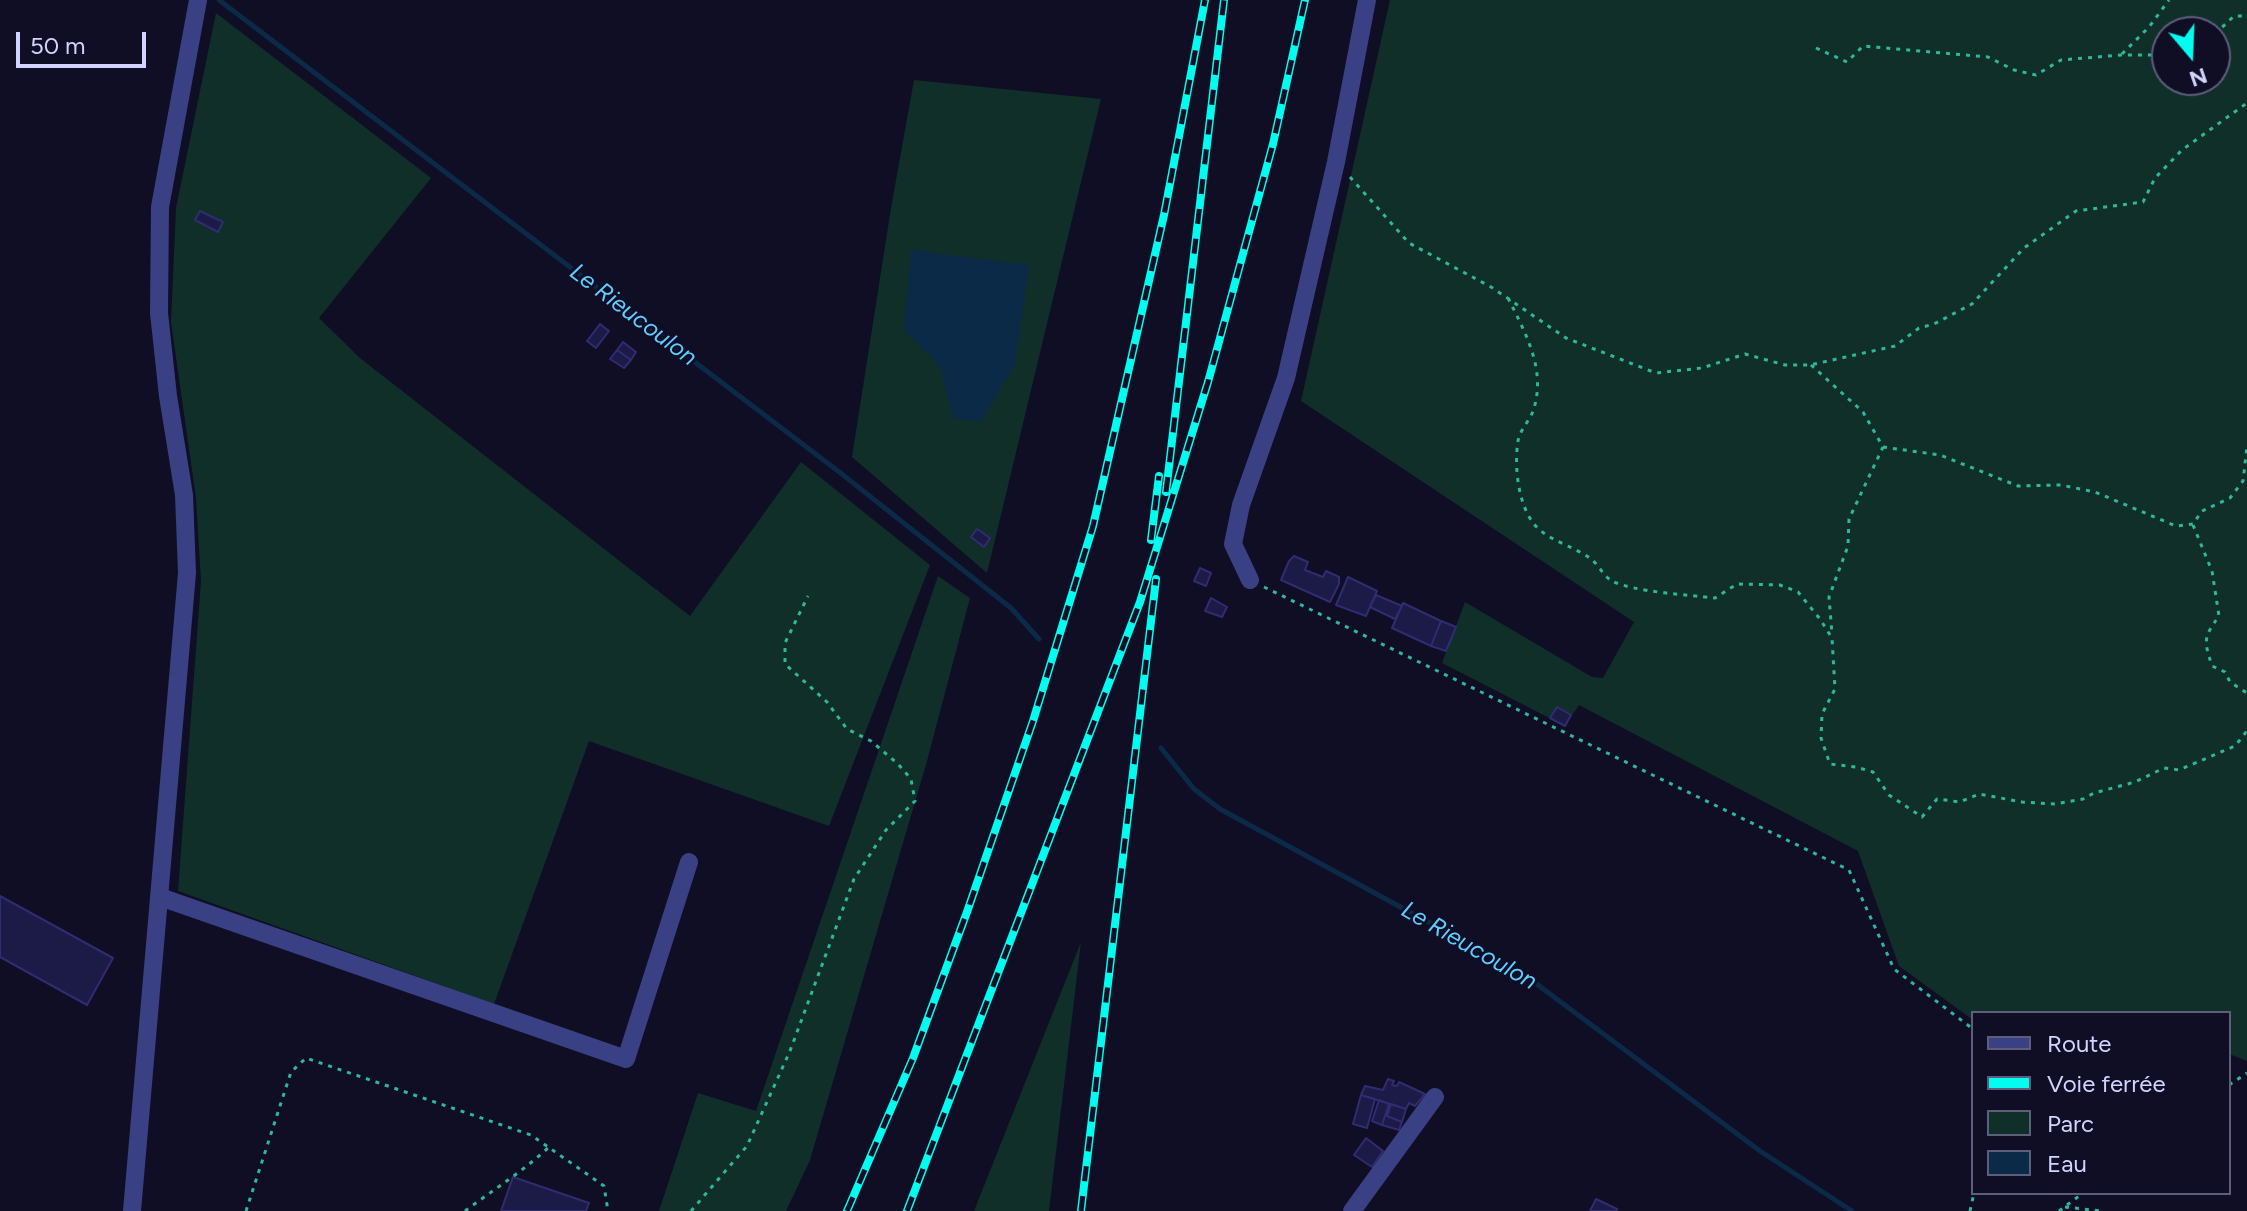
<!DOCTYPE html>
<html>
<head>
<meta charset="utf-8">
<style>
	body { margin:0 }
	#map { position:relative; width:2247px; height:1211px; overflow:hidden; background:#0f0e25; font-family:Figtree,sans-serif }
	canvas { display:block }
	.legend { position:absolute; left:1971px; top:1011px; width:260px; height:184px; box-sizing:border-box; background:#0f0e25; border:2px solid #5d5d7c; margin:0; padding:10px 14px; list-style:none; font-size:24px; color:#d2d4ff }
	.legend li { display:flex; align-items:center; gap:16px; height:40px }
	.legend b { width:40px; border:2px solid #5d5d7c }
	.north { position:absolute; left:2151px; top:16px; width:80px; height:80px; box-sizing:border-box; background:#0f0e25; border:2px solid #5d5d7c; border-radius:50%; rotate:161deg; font-size:22px; font-weight:700; line-height:32px; text-align:center; color:#d2d4ff }
	.north::after { content:''; display:block; margin:auto; width:28px; height:36px; background:#00fdf0; clip-path:polygon(50% 0,100% 100%,50% 72%,0 100%) }
	.scale { position:absolute; left:16px; top:32px; width:130px; height:36px; box-sizing:border-box; border:4px solid #d2d4ff; border-top:0; padding-left:10px; font-size:24px; line-height:28px; white-space:nowrap; color:#d2d4ff; -webkit-text-stroke:6px #0f0e25; paint-order:stroke }
</style>
</head>
<body>
<div id="map">
<canvas width="2247" height="1211"></canvas>
<ul class="legend">
<li><b style="height:10px;background:#394184"></b>Route</li>
<li><b style="height:10px;background:#00fdf0"></b>Voie ferrée</li>
<li><b style="height:22px;background:#112f29"></b>Parc</li>
<li><b style="height:22px;background:#0b2a47"></b>Eau</li>
</ul>
<div class="north">N</div>
<div class="scale">50 m</div>
</div>
<script>
const g = document.querySelector('canvas').getContext('2d');
g.lineJoin = 'round';
function fill(path, color) { g.fillStyle = color; g.fill(path, 'evenodd'); }
function stroke(path, color, width, dash) { g.strokeStyle = color; g.lineWidth = width; g.lineCap = dash ? 'butt' : 'round'; g.setLineDash(dash || []); g.stroke(path); }
function write(font, color, halo, rows, align = 'center') {
  g.font = font + ' Figtree,sans-serif'; g.lineWidth = 6; g.setLineDash([]); g.textBaseline = 'middle'; g.strokeStyle = halo; g.fillStyle = color; for (const [text, x, y, turn = 0] of rows) {
    g.save(); g.translate(x, y); g.rotate((+turn || 0) * Math.PI / 180); g.textAlign = isNaN(turn) ? turn : align; if (halo) g.strokeText(text, 0, 0); g.fillText(text, 0, 0); g.restore();
  }
}
const green = new Path2D(`
	M1390,0H2247V1061L2229,1054V1013H1973V1020L1899,966L1858,851L1579,705L1565,726L1442,663L1465,602L1592,677L1603,678L1634,622L1301,401ZM2167,32H2215V80H2167Z
	M216,13L431,178L319,318L360,358L690,616L801,462L930,565L829,826L589,741L494,1004L178,891L201,581L196,498L171,322L176,208Z
	M914,80L1101,99L987,573L852,457L891,208Z
	M938,576L970,598L927,761L810,1160L786,1211H659L698,1093L756,1111Z
	M1081,942L1049,1211H974Z`);
const water = new Path2D(`
	M911,250L1029,265L1015,364L981,422L953,418L940,366L904,330Z`);
const stream = new Path2D(`
	M219,0L838,471L1011,608L1039,639
	M1161,748L1194,789L1220,809L1522,973L1760,1151L1852,1211`);
const building = new Path2D(`
	M200,211L223,222L218,232L195,220Z
	M600,324L609,331L596,348L587,341Z
	M623,342L636,352L631,360L617,350Z
	M617,350L631,360L624,368L610,359Z
	M977,529L990,538L984,547L971,537Z
	M1294,556L1308,562L1305,570L1323,577L1326,571L1339,577V584L1330,602L1281,580L1289,561Z
	M1200,568L1211,573L1206,586L1194,581Z
	M1348,577L1377,591L1366,616L1336,605Z
	M1376,595L1402,606L1395,619L1370,607Z
	M1211,598L1227,607L1222,617L1205,611Z
	M1403,603L1441,621L1431,646L1392,628Z
	M1441,621L1456,627L1446,651L1431,646Z
	M1557,707L1571,715L1565,726L1550,718Z
	M0,896L113,958L87,1005L0,957Z
	M1388,1079L1394,1081L1392,1085L1397,1086L1399,1082L1425,1094L1415,1106L1409,1103L1406,1109L1361,1095L1365,1086L1383,1090Z
	M1361,1095L1375,1099L1367,1128L1353,1124Z
	M1379,1100L1389,1104L1382,1125L1372,1121Z
	M1389,1104H1391L1387,1116L1402,1122L1399,1130L1382,1125Z
	M1391,1104L1406,1109L1402,1122L1387,1116Z
	M1366,1138L1383,1151L1372,1167L1354,1155Z
	M513,1177L589,1203L586,1211H501Z
	M1596,1199L1617,1209L1616,1211H1590Z`);
const path = new Path2D(`
	M2215,34L2234,16H2247
	M1816,48L1847,62L1863,46L1988,57L2014,70L2036,75L2061,60L2121,55H2167
	M2122,54L2149,27L2169,0
	M1350,177L1409,243L1491,287L1566,338L1656,373L1702,368L1745,354L1785,365H1810L1895,346L1919,328L1934,324L1972,304L2024,248L2076,211L2143,202L2155,178L2182,150L2247,103
	M1508,298C1525,332 1546,369 1534,408C1531,420 1520,429 1518,441C1514,466 1518,504 1534,524C1548,541 1574,546 1591,559C1599,565 1604,577 1612,581C1634,592 1689,595 1715,598L1737,584L1780,585L1798,592L1820,619L1832,638L1835,689L1822,714L1821,738L1830,764L1856,767L1873,772L1889,795L1922,817L1937,799L1960,802L1979,794L2022,802L2055,804L2083,799L2094,793L2135,782L2164,768L2179,770L2235,746L2247,731
	M1811,365L1863,412L1883,447L1849,519L1848,546L1829,597L1832,634
	M1883,447L1940,455L2018,486L2061,485L2095,492L2176,526L2193,524L2202,511L2230,498L2243,481L2247,446
	M2193,525L2212,571L2219,616C2203,638 2204,641 2212,666L2225,672L2230,682L2247,693
	M1264,587L1849,870L1894,969L1973,1029
	M2229,1085L2247,1073
	M2065,1207L2101,1211
	M246,1211L291,1072L306,1058L531,1135L604,1186L608,1211
	M465,1211C493,1190 522,1172 548,1148
	M691,1211L747,1146L790,1051L854,879L886,830L915,801L911,779L898,764L871,741L847,729L827,702L785,664V643L808,596
	M1970,1211L1974,1193
	M2059,1211L2083,1193`);
const minor = new Path2D(`
	M1250,580L1233,544L1241,505L1286,378L1336,162L1367,0
	M160,897L626,1059L689,862
	M132,1211L187,573L184,495L168,396L159,313L160,207L198,0
	M1352,1211L1435,1097`);
const rail = new Path2D(`
	M1166,492L1224,0
	M1151,540L1159,476
	M847,1211L913,1058L967,912L1033,721L1093,526L1164,215L1205,0
	M907,1211L1140,602L1208,382L1273,144L1305,0
	M1081,1211L1156,579`);
const waterNames = [
	["Le Rieucoulon",633,315,37],
	["Le Rieucoulon",1469,946,30]
];
fill(green, '#112f29');
fill(water, '#0b2a47');
stroke(stream, '#0b2a47', 5);
fill(building, '#1c1a46');
stroke(building, '#2f2c72', 2);
stroke(path, '#2db89b', 3, [4, 6]);
stroke(minor, '#394184', 18);
stroke(rail, '#00fdf0', 8);
stroke(rail, '#0f0e25', 5, [15]);
write('italic 24px', '#60cdff', '#0f0e25', waterNames);
</script>
</body>
</html>
